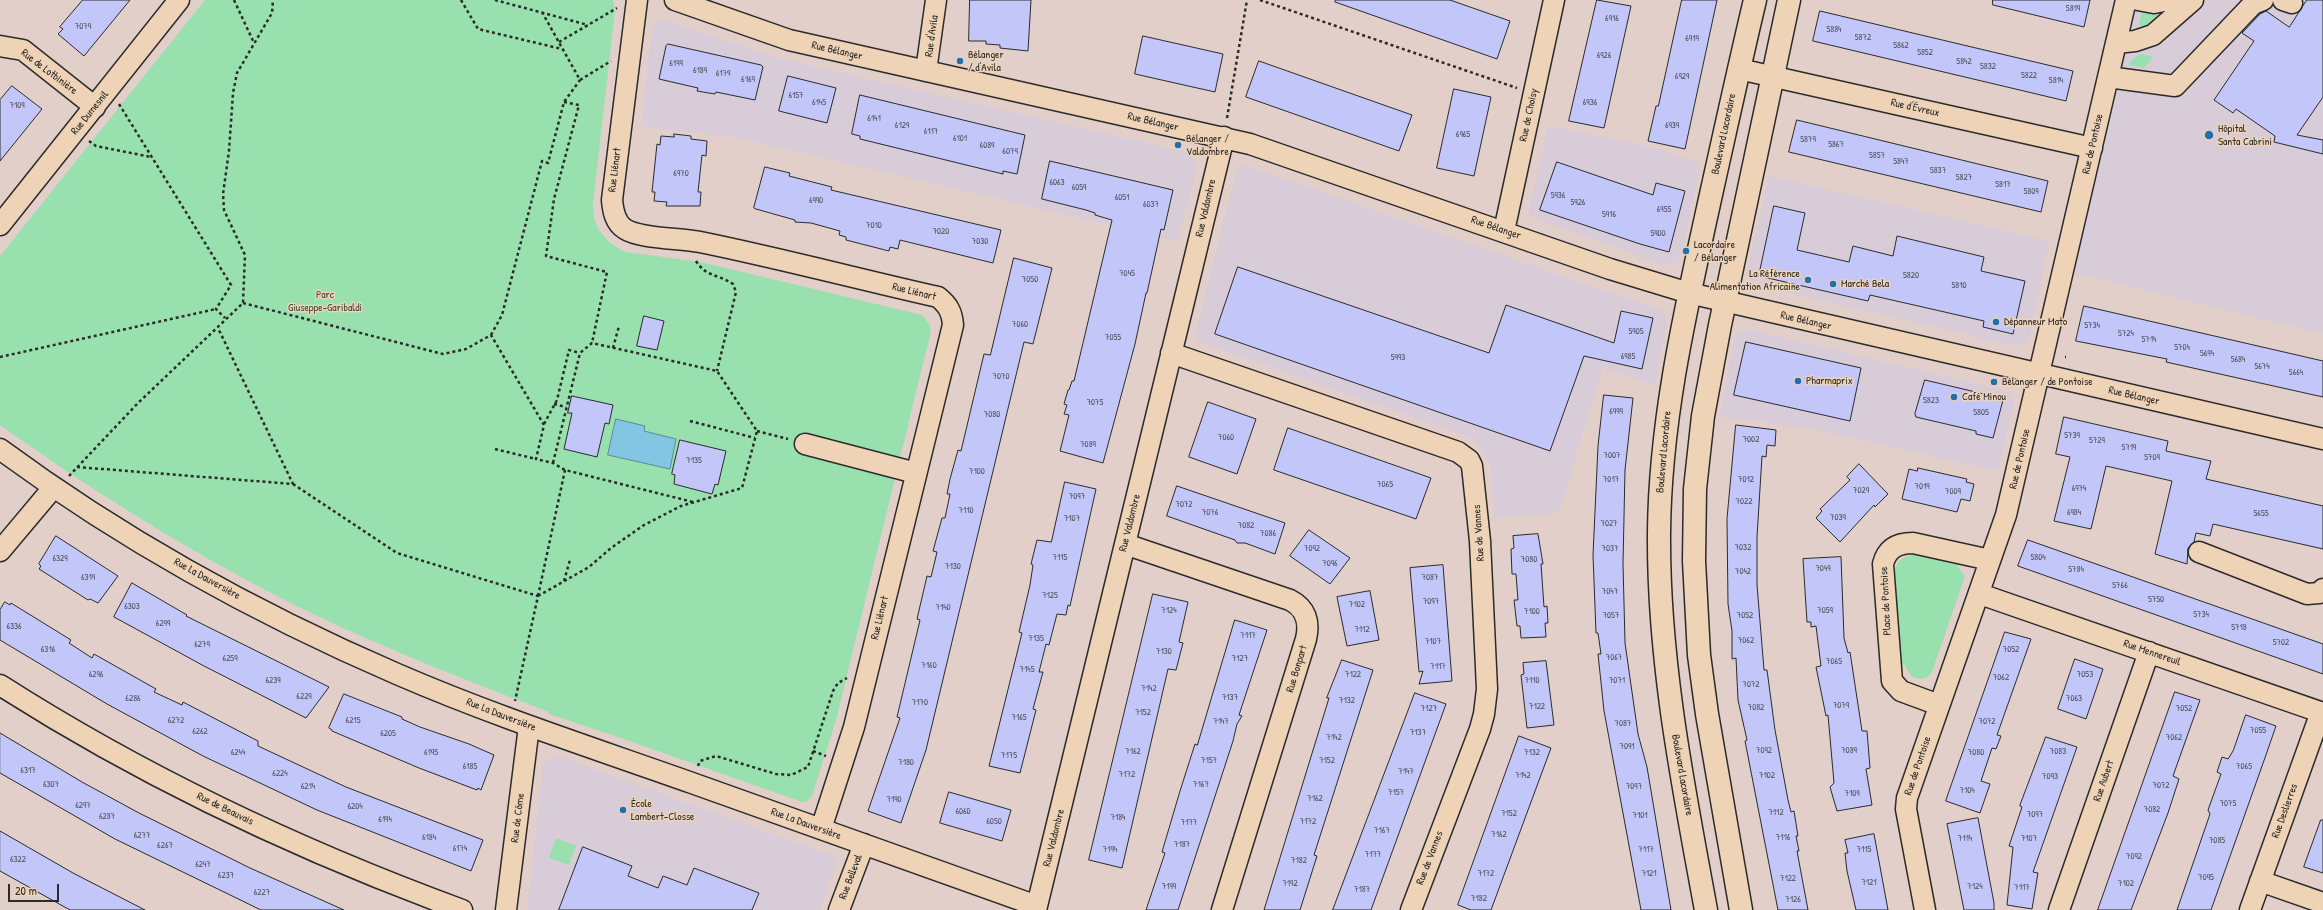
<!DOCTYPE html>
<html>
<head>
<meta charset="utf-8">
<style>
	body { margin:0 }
	#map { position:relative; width:2323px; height:910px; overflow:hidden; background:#e2cfca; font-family:"Patrick Hand",sans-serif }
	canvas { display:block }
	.scale { position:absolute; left:8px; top:884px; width:51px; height:18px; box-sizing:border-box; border:2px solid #2b2b2b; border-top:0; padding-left:5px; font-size:12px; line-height:14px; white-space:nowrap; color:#2b2b2b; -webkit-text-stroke:3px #efd3b6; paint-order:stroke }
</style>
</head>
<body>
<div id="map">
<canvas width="2323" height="910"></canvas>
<div class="scale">20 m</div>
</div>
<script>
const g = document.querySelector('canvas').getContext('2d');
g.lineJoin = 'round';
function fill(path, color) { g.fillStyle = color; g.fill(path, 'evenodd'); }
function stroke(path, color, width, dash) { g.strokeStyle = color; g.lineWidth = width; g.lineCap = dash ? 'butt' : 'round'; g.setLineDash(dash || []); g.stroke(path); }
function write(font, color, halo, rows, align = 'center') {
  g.font = font + ' "Patrick Hand",sans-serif'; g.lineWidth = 3; g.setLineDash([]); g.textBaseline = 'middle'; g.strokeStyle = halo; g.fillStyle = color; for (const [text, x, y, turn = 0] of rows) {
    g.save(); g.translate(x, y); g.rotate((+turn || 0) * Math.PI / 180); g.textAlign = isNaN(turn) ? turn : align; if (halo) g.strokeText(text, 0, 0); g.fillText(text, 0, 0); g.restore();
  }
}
const built = new Path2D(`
	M2126,0H2323V334L2064,270Z
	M658,20H666L777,58L1191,153L1195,160L1197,167L1178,241L738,138L641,127L652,28Z
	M1548,125L1660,149L1701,164L1681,256L1678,262L1667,266L1530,216L1529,209Z
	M1243,166H1247L1663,311L1666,316L1667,324L1655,385L1603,367L1559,513L1494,517L1491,469L1483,451L1476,442L1467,436L1199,342L1196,337V332L1236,172Z
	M1769,176L2049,241L2029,339L2026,344L2016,346L1750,284L1746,275Z
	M1746,329L2007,391L2011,394L2014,403L1998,471L1809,428L1720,417L1734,339L1737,332Z
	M554,757H560L831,855L836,860V864L821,910H527L543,767L546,760Z`);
const green = new Path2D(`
	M205,0H613L615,11L593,204L594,218L599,230L610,243L625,252L701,262L922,315L930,325L931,331L836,720L812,796L807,801L802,802L618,737L549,714V712C479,685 409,658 341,627C221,572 107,501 0,425V256Z
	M2171,8L2148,28L2139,25L2142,10Z
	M2140,54L2153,57L2144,68L2129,65L2131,61Z
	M1917,555L1959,563L1958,567L1965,576L1932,672C1927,680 1919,680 1911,676L1904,664H1902L1894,573C1897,560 1903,555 1917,555Z
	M556,838L576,846L569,865L549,858Z`);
const water = new Path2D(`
	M616,419L645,426L644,431L676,439L670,469L608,455Z`);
const building = new Path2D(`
	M83,0H130L84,56L58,34L63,29L60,27Z
	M970,0H1031L1028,51L1000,48V45L986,44V41H969Z
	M1336,0H1450L1510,21L1497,59L1335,2Z
	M1597,0L1631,6L1604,128L1569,121Z
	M1682,0H1717L1685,149L1648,141L1656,106H1658Z
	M1993,0H2090L2084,27L1993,5Z
	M2307,0H2323V97L2297,135L2323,140V154L2274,142L2275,136L2236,109L2233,113L2214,100L2254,41L2242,33L2260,14L2266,11L2289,27Z
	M1820,11L2073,71L2066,101L1813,41Z
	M1143,36L1223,54L1215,92L1135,74Z
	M668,44L761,65L763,67L755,100L716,92L715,94L697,91L698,88L659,79L666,46Z
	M1259,61L1412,115L1399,151L1246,97Z
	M788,76L836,88L827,123L779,111Z
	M12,86L42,109L0,161V100Z
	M1454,89L1491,97L1474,176L1437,168Z
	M860,95L1025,135L1017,174L1003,171V174L860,139V136L852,134Z
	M1797,120L2048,181L2041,212L1789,152Z
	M674,134L691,136V139L707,141L706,156L702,155L698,192H701L700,206H666L667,202L654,201L655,192H652L657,144L660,145L661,136L674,137Z
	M1050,161L1173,190L1164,230L1161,229L1147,293H1146L1135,344L1103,463L1060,451L1069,415L1064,414L1067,405L1064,404L1068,390H1069L1072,381H1074L1112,220L1095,215V213L1086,210L1042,199Z
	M1557,162L1653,195L1656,183L1685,191L1669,252L1640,244L1540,210Z
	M765,167L790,173L789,176L832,187L831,190L1001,230L993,263L900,240L898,249L890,247L889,251L846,240V237L839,235L840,231L811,223L795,222V220L756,209L754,208Z
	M1774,206L1805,213L1797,250L1849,262L1853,246L1893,256L1897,236L1984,257L1981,271L2025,281L2013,334L1983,327L1984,321L1870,295L1868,301L1759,276Z
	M1014,258L1052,268L1033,344L1024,342L926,750L901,823L868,811L900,718L897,717L920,620L917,619L927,576L931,577L937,552L933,551L942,518H945L950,494H947L950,479L958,450L961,451L984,354L990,355Z
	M1238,267L1489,353L1506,305L1614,343L1621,311L1653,318L1642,369L1584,356L1550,451L1215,334Z
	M2084,306L2323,361V397L2166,362L2167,359L2076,341Z
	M644,316L664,321L657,350L637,346Z
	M1746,342L1861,368L1850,421L1734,395Z
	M1925,380L2001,398L2003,400L1993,438L1976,434V431L1916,417L1915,414Z
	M1604,395L1633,398L1625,470L1623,564L1625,643L1638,734L1647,767L1671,910H1641L1604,711L1598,654H1601L1598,633H1596L1593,555L1598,446Z
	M572,396L613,405L609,424L605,423L597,457L564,449L572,413H568Z
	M1208,402L1256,419L1237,474L1189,457Z
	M2064,417L2168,441L2166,451L2211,461L2206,479L2323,506V549L2213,524L2210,536L2196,533L2194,542L2188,548L2187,564L2155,554L2172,481L2106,466L2091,529L2054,521L2070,457L2056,454Z
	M1736,425L1776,430L1775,446L1767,445L1766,457L1762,456L1757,537V585L1764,670H1767L1775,730L1788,800L1791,812L1794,811L1798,836H1796L1799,851H1797L1808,910H1778L1745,741L1747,740L1738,700L1736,658L1732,659V631L1728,604L1727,519Z
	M1288,428L1431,478L1416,519L1274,470Z
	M680,440L726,451L718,485L715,484L712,494L674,484L675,475L672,474Z
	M1859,464L1888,494L1875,507L1874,505L1840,542L1816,518L1822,511L1820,509L1850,480L1847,477Z
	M1918,468L1967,479L1966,482L1974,484L1970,501L1961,499L1957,512L1902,499L1909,469L1917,471Z
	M1065,482L1096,489L1070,606L1068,605L1066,615L1057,614L1049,645L1046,644L1039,672H1043L1033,709L1036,710L1020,773L989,766L1022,633L1019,632L1030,585L1033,565L1031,564L1037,540L1051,542Z
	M1177,486L1285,523L1275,554L1245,543H1237L1235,540L1167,516Z
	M1309,530L1350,558L1330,584L1290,556Z
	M1538,534L1543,564H1541L1544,607L1547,606L1548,623H1545L1546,637L1521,638L1520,626H1517L1514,600H1518L1516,574H1512L1511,549L1514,548L1513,536Z
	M56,536L118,576L98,603L90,599L88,600L39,569L41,566L39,564Z
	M2028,540L2323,644V674L2018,566Z
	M1841,557L1844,638L1848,653L1850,652L1862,731H1867L1870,768L1866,769L1872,805L1837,811L1830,787L1834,783L1828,715L1826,716L1816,667L1821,666L1816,626L1811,627V622H1807L1803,559Z
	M1443,565L1452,681L1419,684L1423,671L1419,672L1410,568Z
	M132,583L187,615L186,616L329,687L306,718L204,666L114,617Z
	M1370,591L1379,640L1347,646L1337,597Z
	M1153,594L1188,602L1179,642L1183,643L1176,670L1168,669L1122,868L1089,860Z
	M5,602L10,605L11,603L71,640L69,643L92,658L94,654L156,689L154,692L182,705L183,702L258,741V746L346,787L483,840L471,871L317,810L203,756L107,704L0,640V610Z
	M1235,620L1267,630L1239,715L1242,716L1237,724L1233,741L1178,910H1146L1165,853L1162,852L1180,791L1195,744L1197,745Z
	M2005,632L2031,639L1997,735L2001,736L1996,749L1992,748L1981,781L1990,784L1980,813L1946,801Z
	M2075,659L2103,669L2086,719L2058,709Z
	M1342,660L1373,670L1314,855L1317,856L1300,910H1264L1329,698H1327Z
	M1546,661L1554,725L1527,728L1521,675L1524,674L1523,663Z
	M2175,692L2200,700L2173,776L2179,779L2168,813L2131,910H2098Z
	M1415,693L1446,704L1371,910H1333Z
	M344,694L402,717V719L420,727L469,744L494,755L481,790L478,788L477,790L419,768L332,731V730L329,728Z
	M2246,715L2276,726L2267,752L2211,910H2177L2210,814L2208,810L2221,774L2217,772L2222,757L2228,759L2233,751Z
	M0,733L82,782L139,813L250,868L344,910H261L115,839L0,773Z
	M1519,736L1551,748L1491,910H1471L1458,905Z
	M2046,737L2077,747L2033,872L2038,873L2032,909L2007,905L2013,847L2009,846L2022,807L2020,806Z
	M949,792L1011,810L1002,841L940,823Z
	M1978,818L1994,903V910H1964L1947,824Z
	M2321,820H2323V873L2304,867Z
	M0,831L73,873L145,910H70L0,871Z
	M1874,834L1888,910H1856L1847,871L1845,853H1848L1845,840Z
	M583,847L632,866L628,876L658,888L663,876L687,885L694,868L759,893L752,910H559Z`);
const path = new Path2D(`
	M234,0L254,43
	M461,0L478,29L562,49
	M495,0L588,25
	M1260,0L1517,88
	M542,12L580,80L611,61
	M559,42L617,8
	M564,102L579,105L554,199L546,256L607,272L592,343
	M119,104L231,285L216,309L225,318
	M1227,118L1247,0
	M89,141L96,146L151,157
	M696,261C706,277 718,274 733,284L736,292L717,371
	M243,303L443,354L466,349L491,335L544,425L536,459L553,463L565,470L693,502
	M491,335L502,315L542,161L548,163L564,102L580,80
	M613,348L619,326
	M0,357L216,309
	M2065,357H2066
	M554,404L566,407
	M690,421L755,438
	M544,424L557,400L569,350L580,353
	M757,431L788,439
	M495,449L536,459
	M77,467L293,484L218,328
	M69,476L138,403L243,303L245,255L224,210L223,194L229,151L233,93L237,73L272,13L273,0
	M293,484L397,553L538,596L515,701
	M564,581L570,560
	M538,596L589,567L611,548L644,525L681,506L742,488L757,431L717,371L592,343L580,353L553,463
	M538,596L565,470
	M813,751L826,756
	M698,766L700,761L716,756L776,774L791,775L808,767L833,691L838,683L847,678`);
const minor = new Path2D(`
	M637,0L612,200C613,211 615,223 625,229C640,239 681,238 700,242C779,258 858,279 938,297C948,305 952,312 953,325L854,727L821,829
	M675,0L789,40L1250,144L1610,269L1689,293L2323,439
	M2138,0L2154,3L2169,0
	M2283,0L2292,3
	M2116,43L2135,41L2153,35L2193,0
	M0,46L23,50L95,107
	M1739,69L2092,148
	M926,71L936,0
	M2108,77L2175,86L2253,4L2263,0
	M0,225L179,0
	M1504,231L1554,0
	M1171,353L1458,452L1469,460L1472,466L1480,541L1487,689L1484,714L1480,729L1411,910
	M805,444L916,473
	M0,449C122,539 258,614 397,674C494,716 593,748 692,783C807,824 922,865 1037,906
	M1125,544L1290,600C1306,608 1310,622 1306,639L1222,910
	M0,551L53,488
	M2199,552L2307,594L2319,593L2323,589
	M1980,594L2323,713
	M0,685C144,777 301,851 462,910
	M1939,705L1901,691L1892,681L1883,564C1887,548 1898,543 1913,543L1990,560
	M2260,881L2323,903
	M506,910L529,726
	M839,910L864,844
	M1036,910L1224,137
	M1925,910L1906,809L1907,798L2006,515L2126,0
	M2059,910L2149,652
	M2250,910L2321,712`);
const major = new Path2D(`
	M1706,910C1683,785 1658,661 1659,533C1660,416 1687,304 1712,190C1726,127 1740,63 1755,0
	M1741,910L1707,714L1699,655L1694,561L1695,489L1703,416L1720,325L1789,0`);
const markers = [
	[960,61,4,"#1f6fb2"],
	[2209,135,5,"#1f6fb2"],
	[1178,145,4,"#1f6fb2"],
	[1686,251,4,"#1f6fb2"],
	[1808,280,4,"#1f6fb2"],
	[1833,284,4,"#1f6fb2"],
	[1996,322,4,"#1f6fb2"],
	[1798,381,4,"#1f6fb2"],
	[1994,382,4,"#1f6fb2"],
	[1954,397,4,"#1f6fb2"],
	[623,810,4,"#1f6fb2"]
];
const numberNames = [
	["5819",2073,9],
	["6916",1612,19],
	["7079",83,27],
	["5884",1834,30],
	["5872",1863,38],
	["6919",1692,39],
	["5862",1901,46],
	["5852",1925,53],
	["6926",1604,56],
	["5842",1964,62],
	["6199",676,64],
	["5832",1988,67],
	["6189",700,71],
	["6179",723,74],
	["5822",2029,76],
	["6929",1682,77],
	["6169",748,80],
	["5814",2056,81],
	["6157",796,96],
	["6145",819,103],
	["6936",1590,103],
	["7109",17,106],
	["6141",874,119],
	["6129",902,126],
	["6939",1672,126],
	["6117",931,132],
	["6965",1463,135],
	["6101",960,139],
	["5879",1808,140],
	["5867",1836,145],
	["6089",987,146],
	["6079",1010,152],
	["5857",1877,156],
	["5847",1901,162],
	["5837",1938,171],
	["6970",681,174],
	["5827",1964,178],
	["6063",1057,183],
	["5817",2003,185],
	["6059",1079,188],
	["5809",2031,192],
	["5936",1558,196],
	["6051",1122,198],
	["6990",816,201],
	["5926",1578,203],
	["6037",1151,205],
	["6955",1664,210],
	["5916",1609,215],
	["7010",874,226],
	["7020",941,232],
	["5900",1658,234],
	["7030",980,242],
	["7045",1127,274],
	["5820",1911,276],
	["7050",1030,280],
	["5810",1959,286],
	["7060",1020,325],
	["5734",2092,326],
	["5905",1636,332],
	["5724",2126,334],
	["7055",1113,338],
	["5714",2149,340],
	["5704",2182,348],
	["5694",2207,354],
	["6985",1628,357],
	["5993",1398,358],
	["5684",2238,360],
	["5674",2262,367],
	["5664",2296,373],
	["7070",1001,377],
	["5823",1931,401],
	["7075",1095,403],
	["6999",1616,412],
	["5805",1981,413],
	["7080",992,415],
	["5739",2072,436],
	["7060",1226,438],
	["7002",1751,440],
	["5729",2097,441],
	["7089",1088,445],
	["5719",2129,448],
	["7007",1612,456],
	["5709",2152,458],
	["7135",694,461],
	["7100",977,472],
	["7017",1611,480],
	["7012",1746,480],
	["7065",1385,485],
	["7019",1922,487],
	["6974",2079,489],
	["7029",1861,491],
	["7009",1953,492],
	["7097",1077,497],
	["7022",1744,502],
	["7072",1184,505],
	["7110",966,511],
	["7076",1210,513],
	["6984",2074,513],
	["5655",2261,514],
	["7039",1838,518],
	["7107",1072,519],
	["7027",1609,524],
	["7082",1246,526],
	["7086",1268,534],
	["7032",1743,548],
	["7092",1312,549],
	["7037",1610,549],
	["7115",1060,558],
	["5804",2038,558],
	["6329",60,559],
	["7080",1529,560],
	["7096",1330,564],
	["7130",953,567],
	["7049",1823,569],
	["5784",2076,570],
	["7042",1743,572],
	["6319",88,578],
	["7087",1430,578],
	["5766",2120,586],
	["7047",1610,592],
	["7125",1050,596],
	["5750",2156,600],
	["7097",1431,602],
	["7102",1357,605],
	["6303",132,607],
	["7140",943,608],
	["7124",1169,611],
	["7059",1825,611],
	["7100",1532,612],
	["5734",2201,615],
	["7057",1611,616],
	["7052",1745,616],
	["6299",163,624],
	["6336",14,627],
	["5718",2239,628],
	["7112",1362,630],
	["7117",1248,636],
	["7135",1036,639],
	["7062",1746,641],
	["7107",1433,642],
	["5702",2281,643],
	["6279",202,645],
	["6316",48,650],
	["7052",2011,650],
	["7130",1164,652],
	["7067",1614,658],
	["6259",230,659],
	["7127",1240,659],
	["7065",1834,662],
	["7160",929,666],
	["7117",1438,667],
	["7145",1027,670],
	["6296",96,675],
	["7122",1353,675],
	["7053",2085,675],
	["7062",2001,678],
	["6239",273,681],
	["7110",1532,681],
	["7071",1617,681],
	["7072",1751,685],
	["7142",1149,689],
	["6229",304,697],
	["7137",1230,698],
	["6286",133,699],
	["7063",2074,699],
	["7132",1347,701],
	["7170",920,703],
	["7079",1841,706],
	["7122",1537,707],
	["7082",1756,708],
	["7127",1429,709],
	["7052",2184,709],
	["7152",1143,713],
	["7165",1019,718],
	["6272",176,721],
	["6215",353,721],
	["7147",1221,722],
	["7072",1987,722],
	["7087",1623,724],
	["7055",2258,731],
	["6262",200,732],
	["7137",1418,733],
	["6205",388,734],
	["7142",1334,738],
	["7062",2174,738],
	["7091",1627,747],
	["7092",1764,751],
	["7089",1849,751],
	["7162",1133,752],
	["7083",2058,752],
	["6244",238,753],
	["6195",431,753],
	["7132",1532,753],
	["7080",1976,753],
	["7175",1009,756],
	["7157",1209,761],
	["7152",1327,761],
	["7180",906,763],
	["6185",470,767],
	["7065",2244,767],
	["6317",28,771],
	["7147",1406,772],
	["6224",280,774],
	["7172",1127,775],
	["7142",1523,776],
	["7102",1767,776],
	["7093",2050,777],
	["6307",51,785],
	["7167",1201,785],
	["7072",2161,786],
	["6214",308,787],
	["7097",1634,787],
	["7104",1967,791],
	["7157",1396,793],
	["7109",1852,794],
	["7162",1315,799],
	["7190",894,800],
	["7075",2228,804],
	["6297",83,806],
	["6204",355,807],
	["7082",2152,810],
	["6060",963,812],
	["7112",1776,813],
	["7152",1509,814],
	["7097",2035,815],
	["7101",1640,816],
	["6287",107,817],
	["7184",1118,818],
	["6194",385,820],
	["6050",994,822],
	["7172",1308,822],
	["7177",1189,823],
	["7167",1382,831],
	["7162",1499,835],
	["6277",142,836],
	["6184",429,838],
	["7116",1783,838],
	["7114",1965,839],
	["7107",2029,839],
	["7085",2217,841],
	["7187",1182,845],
	["6267",165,846],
	["6174",460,849],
	["7194",1110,850],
	["7117",1646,850],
	["7115",1864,850],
	["7177",1373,855],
	["7092",2134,857],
	["6322",18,860],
	["7182",1299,861],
	["6247",203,865],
	["7172",1486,874],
	["7121",1649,874],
	["6237",226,876],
	["7095",2206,878],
	["7122",1788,879],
	["7121",1869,883],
	["7192",1290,884],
	["7102",2126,884],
	["7199",1169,887],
	["7124",1975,887],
	["7117",2022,888],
	["7187",1362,890],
	["6227",262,893],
	["7182",1479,899],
	["7126",1793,900]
];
const streetNames = [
	["Rue d'Avila",932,36,-82],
	["Rue Bélanger",837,51,13],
	["Rue de Lotbinière",49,72,37],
	["Rue d'Évreux",1915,108,13],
	["Rue Dumesnil",90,113,-51],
	["Rue de Choisy",1529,115,-78],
	["Rue Bélanger",1153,122,13],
	["Boulevard Lacordaire",1724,134,-78],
	["Rue de Pontoise",2093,144,-77],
	["Rue Liénart",615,170,-83],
	["Rue Valdombre",1206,208,-77],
	["Rue Bélanger",1496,228,19],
	["Rue Liénart",914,292,14],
	["Rue Bélanger",1806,321,13],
	["Rue Bélanger",2134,396,13],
	["Boulevard Lacordaire",1664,452,-85],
	["Rue de Pontoise",2020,459,-77],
	["Rue Valdombre",1130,523,-76],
	["Rue de Vannes",1479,533,-94],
	["Rue La Dauversière",207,579,29],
	["Place de Pontoise",1886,601,-93],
	["Rue Liénart",880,618,-76],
	["Rue Mennereuil",2152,653,19],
	["Rue Bonpart",1297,669,-73],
	["Rue La Dauversière",501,715,21],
	["Rue de Pontoise",1918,766,-71],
	["Boulevard Lacordaire",1682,775,80],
	["Rue Aubert",2104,781,-71],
	["Rue de Beauvais",225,809,26],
	["Rue Deslierres",2285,811,-70],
	["Rue de Côme",518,818,-83],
	["Rue La Dauversière",806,824,20],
	["Rue Valdombre",1054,838,-76],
	["Rue de Vannes",1430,858,-69],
	["Rue Belleval",851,877,-69]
];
const poiNames = [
	["Bélanger",968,55],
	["/ d'Avila",968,68],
	["Hôpital",2218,129],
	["Santa Cabrini",2218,142],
	["Bélanger /",1186,139],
	["Valdombre",1186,152],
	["Lacordaire",1694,245],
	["/ Bélanger",1694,258],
	["La Référence",1800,274,"right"],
	["Alimentation Africaine",1800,287,"right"],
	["Marché Bela",1841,284],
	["Dépanneur Mato",2004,322],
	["Pharmaprix",1806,381],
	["Bélanger / de Pontoise",2002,382],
	["Café Minou",1962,397],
	["École",631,804],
	["Lambert-Closse",631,817]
];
const parkNames = [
	["Parc",325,295],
	["Giuseppe-Garibaldi",325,308]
];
fill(built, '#d8ccd8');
fill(green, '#98e0ae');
fill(water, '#82c6e3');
stroke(water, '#5f8899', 1);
fill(building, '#c2c6f8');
stroke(building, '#2b2b2b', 1);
stroke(minor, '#2b2b2b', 23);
stroke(major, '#2b2b2b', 25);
stroke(path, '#2b2b2b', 2.5, [3, 3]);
stroke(minor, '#efd3b6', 20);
stroke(major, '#efd3b6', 22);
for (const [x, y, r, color] of markers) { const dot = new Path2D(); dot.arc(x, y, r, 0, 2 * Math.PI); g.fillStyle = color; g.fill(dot); stroke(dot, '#efd3b6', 1.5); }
write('9px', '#51525e', null, numberNames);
write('11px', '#2b2b2b', '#efd3b6', streetNames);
write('11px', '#2b2b2b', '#efd3b6', poiNames, 'left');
write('11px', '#3b463f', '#efd3b6', parkNames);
</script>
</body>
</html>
